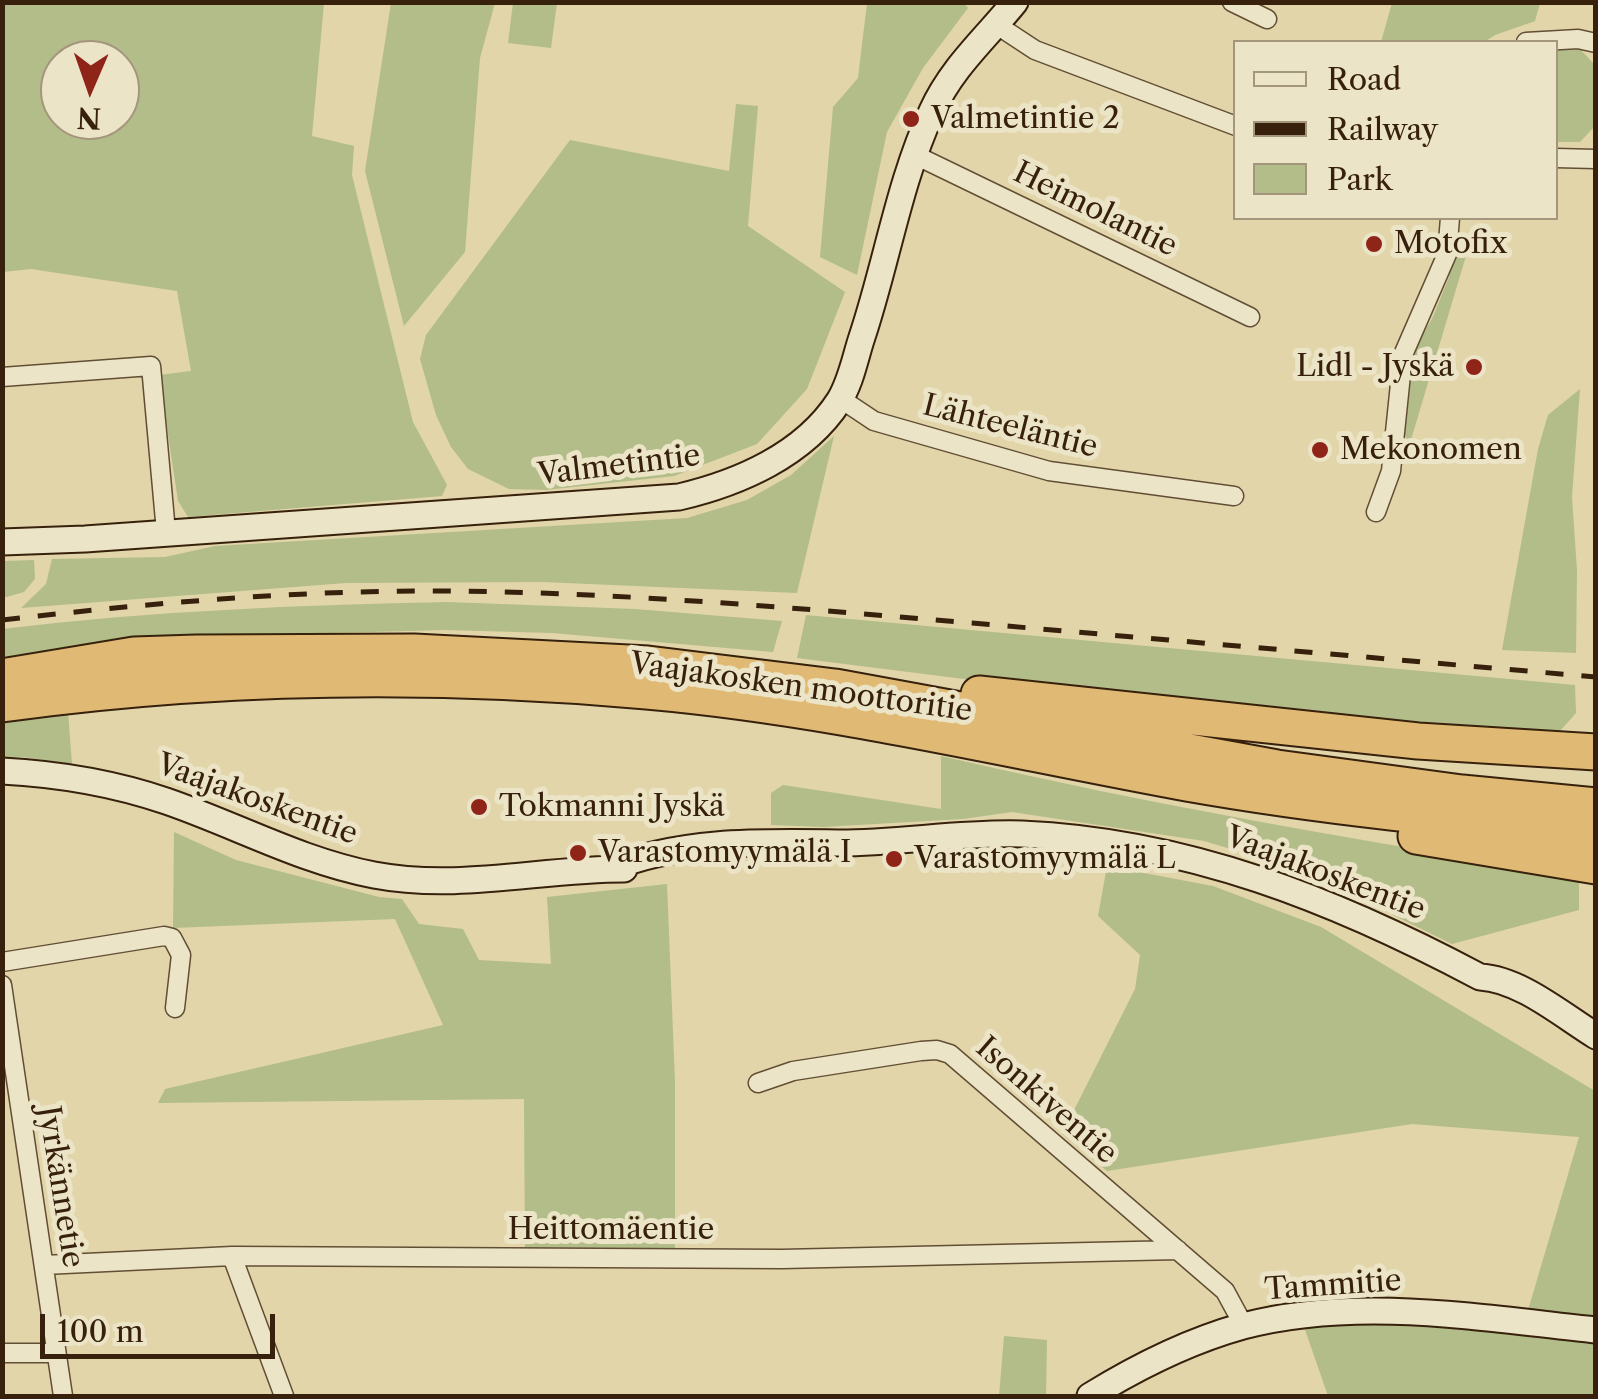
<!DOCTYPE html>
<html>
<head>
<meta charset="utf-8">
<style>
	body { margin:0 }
	#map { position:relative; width:1598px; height:1399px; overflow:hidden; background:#e1d5a9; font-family:"Libre Caslon Text",serif }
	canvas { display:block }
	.frame { position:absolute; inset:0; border:5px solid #37210d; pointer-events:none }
	.legend { position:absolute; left:1233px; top:40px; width:325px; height:180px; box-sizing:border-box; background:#ece4c7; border:2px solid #a4967d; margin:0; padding:12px 18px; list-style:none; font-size:30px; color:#37210d }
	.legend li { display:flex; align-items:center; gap:20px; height:50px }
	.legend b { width:50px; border:2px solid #a4967d }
	.north { position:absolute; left:40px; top:40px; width:100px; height:100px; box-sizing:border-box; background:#ece4c7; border:2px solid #a4967d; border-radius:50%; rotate:182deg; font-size:28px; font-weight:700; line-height:40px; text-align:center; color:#37210d }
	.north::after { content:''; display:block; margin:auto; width:35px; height:45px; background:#8f2418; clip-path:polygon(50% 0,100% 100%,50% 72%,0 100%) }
	.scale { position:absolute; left:40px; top:1314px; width:235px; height:45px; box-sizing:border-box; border:5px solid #37210d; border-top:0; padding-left:12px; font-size:30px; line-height:35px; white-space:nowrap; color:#37210d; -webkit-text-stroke:8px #ece4c7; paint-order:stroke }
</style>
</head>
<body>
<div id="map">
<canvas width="1598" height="1399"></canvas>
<div class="frame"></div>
<ul class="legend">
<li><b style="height:12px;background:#ece4c7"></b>Road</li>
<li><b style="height:12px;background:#37210d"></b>Railway</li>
<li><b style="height:28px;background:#b2bd89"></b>Park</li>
</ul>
<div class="north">N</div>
<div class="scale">100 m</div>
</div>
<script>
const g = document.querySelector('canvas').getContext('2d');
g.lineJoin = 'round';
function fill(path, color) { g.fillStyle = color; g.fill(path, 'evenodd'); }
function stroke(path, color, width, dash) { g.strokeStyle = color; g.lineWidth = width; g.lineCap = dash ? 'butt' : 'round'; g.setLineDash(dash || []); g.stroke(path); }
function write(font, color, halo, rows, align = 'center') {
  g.font = font + ' "Libre Caslon Text",serif'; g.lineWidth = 10; g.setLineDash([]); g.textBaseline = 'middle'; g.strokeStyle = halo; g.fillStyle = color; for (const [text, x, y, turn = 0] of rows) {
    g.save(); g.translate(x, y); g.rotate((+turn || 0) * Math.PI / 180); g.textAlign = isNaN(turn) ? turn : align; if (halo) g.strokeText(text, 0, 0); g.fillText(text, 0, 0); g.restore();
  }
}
const green = new Path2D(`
	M2,3H324L312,136L354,146L352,175L413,422L447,485L442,496L188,517L178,501L159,375L191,371L177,291L31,269L3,272ZM60,60H120V120H60Z
	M391,3H495L480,58L465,252L404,326L365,171Z
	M513,3H557L551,48L508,43Z
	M867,3H964L968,8L923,68L887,132L857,275L820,257L833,107L858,78Z
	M1392,3V2L1540,3L1535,21L1495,35L1484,42H1381Z
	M1579,48L1595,65V126L1580,142H1556V50Z
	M736,104L758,106L748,226L845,292L807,389L757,444L674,476L546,490L509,489L468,469L451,447L436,415L420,359L426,335L570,140L729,171Z
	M1457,254L1466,256L1410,443L1403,433L1414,348L1432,319L1449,277L1452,259Z
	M1580,389L1572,497L1577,571L1576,653L1502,650L1538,449L1548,415Z
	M834,436L797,593L543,582L346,583L21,608L46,584L52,559L165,557L215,546L687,518L747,500L791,475Z
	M34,560L35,579L24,592L3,598V561Z
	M448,602L635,609L782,621L773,652L552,633L445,630L182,637L3,659L2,629C151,611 299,605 448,602Z
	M806,615L1575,685L1576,713L1560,731L1488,734L1282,719L797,658Z
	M68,712L72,764L23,757L3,758V721Z
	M941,756C1151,805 1365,842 1579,875V910L1452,944L1301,870L1204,841L1012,812L963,819L823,827L771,825V793L783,785L941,809Z
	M174,832L236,860L379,897L402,899L419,924L463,929L479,960L551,964L547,897L667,884L675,1082V1259L525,1257L524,1099L158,1103L165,1089L443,1025L395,919L173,928Z
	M1107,866L1213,886L1321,927L1595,1091V1396H1328L1303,1324L1368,1318L1484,1329L1529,1307L1579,1137L1412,1124L1107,1171L1062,1134L1135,989L1140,955L1098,916Z
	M1004,1336L1047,1340L1046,1396H999Z`);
const street = new Path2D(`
	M1232,2L1267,19
	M997,25L1035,50L1236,126
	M1526,42L1578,39L1596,43
	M915,155L1250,317
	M1556,158L1596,159
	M2,377L151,366L166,532
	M841,399L874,421L1049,471L1234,496
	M1376,512L1391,471L1403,355L1447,254L1450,218
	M2,962L164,936L172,938L181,955L175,1008
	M2,985L63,1396
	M758,1083L793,1071L921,1051L937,1050L950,1054L1225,1291L1244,1326
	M232,1256L284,1396
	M44,1265L232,1256L782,1259L1178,1250
	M2,1353H55`);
const secondary = new Path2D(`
	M2,542L85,539L679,497C739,483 804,455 839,401C851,382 855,358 862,337C887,262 899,182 932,111C952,67 985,39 1015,2
	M2,771C59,774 113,783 166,801C236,825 301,861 374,875C459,891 540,869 624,869
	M609,869C682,839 763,842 840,843C901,843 961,832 1022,834C1187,841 1335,900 1480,977C1520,979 1562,1015 1596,1036
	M1090,1396C1137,1367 1189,1341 1243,1326C1357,1296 1481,1318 1596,1330`);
const highway = new Path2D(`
	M2,677L134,655L196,653L414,652L648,664L835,687L1277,768L1462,793L1596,806
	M979,694L1418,741L1596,752
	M2,704C214,675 434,672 647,691C829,707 1007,750 1187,783C1323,807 1459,820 1596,832
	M1416,836L1596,866`);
const rail = new Path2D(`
	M2,620C143,604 285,591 427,591C609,591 790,608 972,623C1180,641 1388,659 1596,677`);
const markers = [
	[911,119,10,"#8f2418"],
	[1374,244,10,"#8f2418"],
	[1474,367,10,"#8f2418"],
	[1320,450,10,"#8f2418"],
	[479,807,10,"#8f2418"],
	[578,853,10,"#8f2418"],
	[894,859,10,"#8f2418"]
];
const poiNames = [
	["Valmetintie 2",931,119],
	["Motofix",1394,244],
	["Lidl - Jyskä",1454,367,"right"],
	["Mekonomen",1340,450],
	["Tokmanni Jyskä",499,807],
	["Varastomyymälä I",598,853],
	["Varastomyymälä L",914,859]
];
const streetNames = [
	["Heimolantie",1095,210,26],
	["Lähteeläntie",1010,427,14],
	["Valmetintie",619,466,-7],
	["Vaajakosken moottoritie",801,688,8],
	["Vaajakoskentie",257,800,20],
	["Vaajakoskentie",1325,874,21],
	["Isonkiventie",1046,1101,41],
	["Jyrkännetie",60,1187,81],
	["Heittomäentie",611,1230],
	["Tammitie",1333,1286,-4]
];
fill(green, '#b2bd89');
stroke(street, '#624e34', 21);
stroke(secondary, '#37210d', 29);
stroke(highway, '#37210d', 39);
stroke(street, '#ece4c7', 18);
stroke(secondary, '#ece4c7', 25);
stroke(highway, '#e0ba74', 35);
stroke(rail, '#37210d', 5, [18, 18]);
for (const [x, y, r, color] of markers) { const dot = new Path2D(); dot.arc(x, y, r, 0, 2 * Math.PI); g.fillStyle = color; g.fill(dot); stroke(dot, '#ece4c7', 4); }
write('30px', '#37210d', '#ece4c7', poiNames, 'left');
write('30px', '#37210d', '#ece4c7', streetNames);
</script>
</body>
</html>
